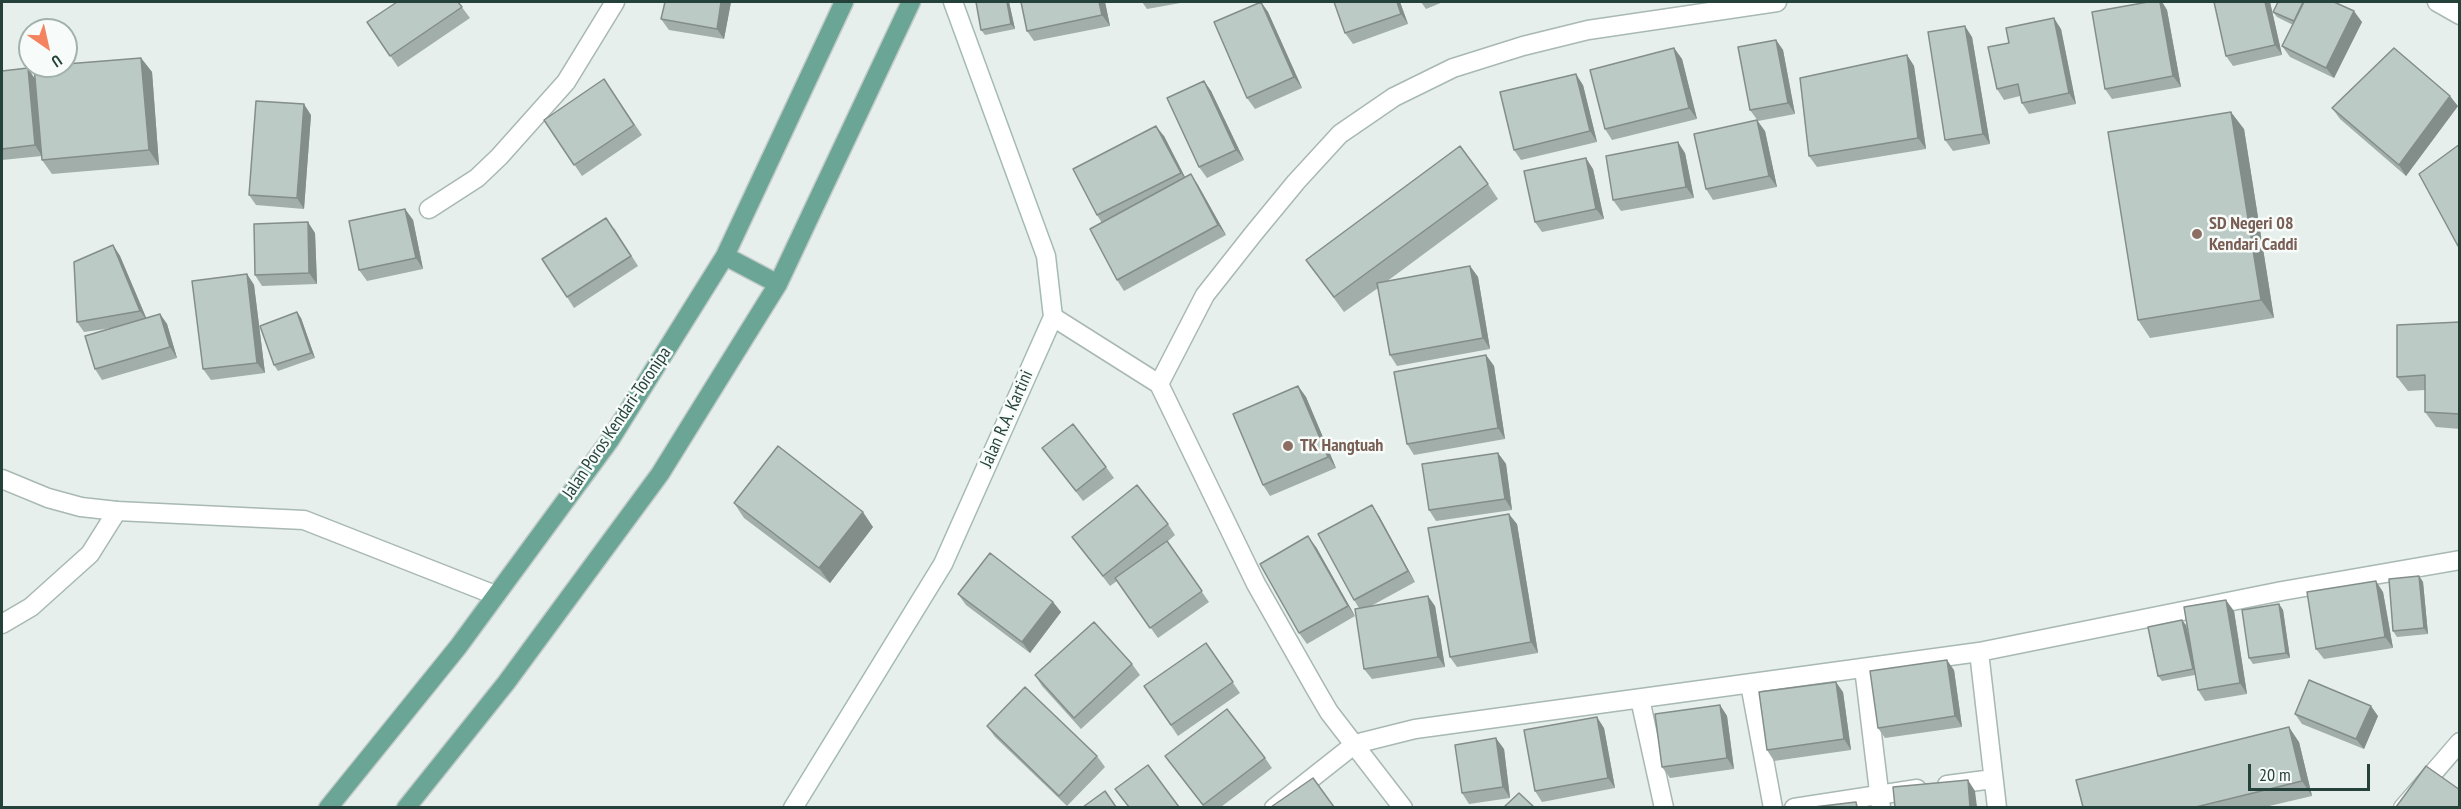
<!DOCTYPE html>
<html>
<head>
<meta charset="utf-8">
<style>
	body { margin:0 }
	#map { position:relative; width:2461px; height:809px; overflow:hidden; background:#e6efeb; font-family:"PT Sans Narrow",sans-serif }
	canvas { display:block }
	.frame { position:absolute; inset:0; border:3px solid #24423a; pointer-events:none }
	.north { position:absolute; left:18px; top:18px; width:60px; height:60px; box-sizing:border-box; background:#f7fbf9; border:2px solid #a3b1ad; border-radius:50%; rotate:146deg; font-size:16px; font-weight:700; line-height:24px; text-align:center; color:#24423a }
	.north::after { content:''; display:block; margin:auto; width:21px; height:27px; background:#f4845f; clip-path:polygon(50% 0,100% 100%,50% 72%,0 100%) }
	.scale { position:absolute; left:2248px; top:764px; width:122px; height:27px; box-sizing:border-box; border:3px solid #24423a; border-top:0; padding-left:8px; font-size:18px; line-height:21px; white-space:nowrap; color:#24423a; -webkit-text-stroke:4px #f7fbf9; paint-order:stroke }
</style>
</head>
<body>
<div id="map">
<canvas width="2461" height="809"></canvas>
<div class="frame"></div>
<div class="north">U</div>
<div class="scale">20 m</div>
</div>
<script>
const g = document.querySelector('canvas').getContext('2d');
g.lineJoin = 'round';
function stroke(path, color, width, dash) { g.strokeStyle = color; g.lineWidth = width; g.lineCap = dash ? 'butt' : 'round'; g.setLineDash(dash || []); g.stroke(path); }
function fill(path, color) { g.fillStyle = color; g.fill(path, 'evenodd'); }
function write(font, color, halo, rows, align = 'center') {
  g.font = font + ' "PT Sans Narrow",sans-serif'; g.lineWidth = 5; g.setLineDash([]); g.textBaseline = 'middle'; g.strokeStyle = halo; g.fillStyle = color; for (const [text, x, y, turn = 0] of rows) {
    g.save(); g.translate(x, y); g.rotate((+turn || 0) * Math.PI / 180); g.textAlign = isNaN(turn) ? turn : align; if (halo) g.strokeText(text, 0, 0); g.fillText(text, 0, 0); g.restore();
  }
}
const service = new Path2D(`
	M2,624L31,607L90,554L117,511`);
const minor = new Path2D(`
	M2437,2L2460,15
	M429,209L477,178L499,157L566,82L615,2
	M1053,317L1159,384L1256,584L1315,688L1329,712L1403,808
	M1159,384L1205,295L1254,233L1296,182L1340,134L1394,97L1453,68L1523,46L1588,30L1777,2
	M2,479L48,498L81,507L117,511L304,520L495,595
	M1979,652L1997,808
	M1864,668L1881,808
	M1750,684L1773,808
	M1640,699L1664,808
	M1947,785L1993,779
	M1274,808L1355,744L1415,729L1979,652L2282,591L2460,560
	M1794,808L1917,789
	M2403,808L2460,742`);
const secondary = new Path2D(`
	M793,808L943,564L1053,317L1046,256L953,2`);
const primary = new Path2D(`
	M725,256L778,284
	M328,808L458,647L610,440L725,256L844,2
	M406,808L506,683L660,474L778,284L911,2`);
const wall = new Path2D(`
	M458,2L470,18L398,67L367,22Z
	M731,2L724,39L669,30L661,19Z
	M1009,2L1015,29L985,35L981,30Z
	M1021,2H1105L1110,26L1034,41L1027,31Z
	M1142,2H1186L1147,9Z
	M1261,2L1268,12L1302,88L1255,109L1247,98Z
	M1334,2H1400L1408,24L1353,44L1345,33Z
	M1421,2H1443L1426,9Z
	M2148,2H2162L2167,10L2181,87L2112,99L2105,89Z
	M2270,2L2282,55L2233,66L2226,56Z
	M2273,12L2362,22L2334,78L2290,57L2282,46L2293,25L2277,17Z
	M2061,29L2076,104L2029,114L2022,103L2020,96L2004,100L1997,89L2009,43Z
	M1972,37L1990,144L1953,151L1945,140Z
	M1776,40L1783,50L1795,114L1758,121L1750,110Z
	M1674,48L1682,59L1697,119L1612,140L1605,129Z
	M1907,55L1914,66L1926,149L1817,167L1809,156Z
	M141,58L152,72L159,165L52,174L42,160V156L2,160V71L35,78Z
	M604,79L642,135L582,176L544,120Z
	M1204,81L1211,91L1244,160L1207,178L1199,167Z
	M1583,85L1597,142L1521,160L1514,150Z
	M2458,106L2406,176L2340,119L2332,108Z
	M311,115L304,209L256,205L249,195Z
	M2244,129L2274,318L2150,338L2138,320Z
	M1765,131L1777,187L1713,200L1706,189Z
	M1164,136L1185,177L1191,174L1198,185L1226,235L1124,291L1117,280L1102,223L1097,215Z
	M1685,153L1694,198L1621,211L1613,200Z
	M1593,169L1604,219L1542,232L1535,222Z
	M1488,184L1498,199L1386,282L1470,266L1478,277L1490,349L1397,366L1390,355L1378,288L1344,312L1306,260Z
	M405,209L413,220L423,269L367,281L359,270Z
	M614,228L638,266L574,308L567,297Z
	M315,233L317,284L262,286L255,275Z
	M113,245L120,256L146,318L160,314L167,324L177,358L102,380L95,369L112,328L84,332L77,322Z
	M247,274L254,285L265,373L211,380L203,369Z
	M297,312L301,318L315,358L278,371L274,365Z
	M2460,322V429L2436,427L2425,412V390L2408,391L2397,377Z
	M1486,355L1494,366L1505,439L1414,455L1407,444Z
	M1298,386L1306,397L1336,468L1270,496L1263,485Z
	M1042,448L1106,467L1114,478L1083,501Z
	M1498,453L1506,464L1512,510L1436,521L1429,510Z
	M734,503L873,527L830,583L744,518Z
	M1379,516L1415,582L1371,606H1435L1445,667L1372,679L1364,669L1359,608L1354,600Z
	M1168,524L1175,535L1167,542L1209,602L1158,638L1117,581L1110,586L1072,537Z
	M1517,524L1538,653L1457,667L1450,657Z
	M1316,547L1355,616L1307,644L1299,633Z
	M2419,576L2423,582L2428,634L2397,637L2393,631Z
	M2383,592L2393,648L2324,659L2316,649Z
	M958,594L1053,602L1061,612L1030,653L966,605Z
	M2279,604L2283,610L2290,658L2253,664L2249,658Z
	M2234,611L2247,694L2205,701L2198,690L2195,675L2162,681L2158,676L2186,625L2189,638Z
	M1206,643L1240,693L1178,736L1144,686Z
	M1132,664L1140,675L1081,729L1042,686L1035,675Z
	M1954,670L1962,727L1885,738L1878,728Z
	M1843,692L1851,750L1774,761L1767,750Z
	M1720,705L1727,716L1734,769L1670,778L1662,767Z
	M2295,714L2378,716L2364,749L2302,724Z
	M987,726L1097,756L1105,767L1067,806L995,737Z
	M1604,728L1615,788L1542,802L1535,791Z
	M2299,742L2312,796L2265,807H2083Z
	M1504,749L1510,798L1469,804L1462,793Z
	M1165,756L1265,758L1272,768L1221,807H1204Z`);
const shadedWall = new Path2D(`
	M721,2H731L724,39L717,29Z
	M1007,2H1009L1015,29L1011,24Z
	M1099,2H1105L1110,26L1102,15Z
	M1261,2L1268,12L1302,88L1294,77Z
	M1397,2H1400L1408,24L1401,14Z
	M2160,2H2162L2167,10L2181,87L2173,76Z
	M2265,2H2270L2282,55L2275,45Z
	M2354,11L2362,22L2334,78L2326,68Z
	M2054,18L2061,29L2076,104L2069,93Z
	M1965,26L1972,37L1990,144L1983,134Z
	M1776,40L1783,50L1795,114L1788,103Z
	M1674,48L1682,59L1697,119L1689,108Z
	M1907,55L1914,66L1926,149L1918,138Z
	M141,58L152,72L159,165L149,150Z
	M28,68L35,79L42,156L35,145Z
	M1576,74L1583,85L1597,142L1590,131Z
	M1204,81L1211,91L1244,160L1236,150Z
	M2450,96L2458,106L2406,176L2399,165Z
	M304,104L311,115L304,209L297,198Z
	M2231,112L2244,129L2274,318L2261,300Z
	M1757,120L1765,131L1777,187L1769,176Z
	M1156,126L1164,136L1188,183L1181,173Z
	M1678,142L1685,153L1694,198L1686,187Z
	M1586,158L1593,169L1604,219L1596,209Z
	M1191,174L1198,185L1226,235L1218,225Z
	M405,209L413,220L423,269L416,258Z
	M308,222L315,233L317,284L309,273Z
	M113,245L120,256L148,322L140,311Z
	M1470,266L1478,277L1490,349L1483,338Z
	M247,274L254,285L265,373L257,363Z
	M297,312L301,318L315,358L311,353Z
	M160,314L167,324L177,358L170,347Z
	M1486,355L1494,366L1505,439L1498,428Z
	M1298,386L1306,397L1336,468L1328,457Z
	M1498,453L1506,464L1512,510L1505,499Z
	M1372,505L1379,516L1415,582L1408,571Z
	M863,512L873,527L830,583L819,568Z
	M1509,514L1517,524L1538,653L1531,642Z
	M1308,536L1316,547L1355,616L1348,606Z
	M2419,576L2423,582L2428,634L2424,628Z
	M2376,581L2383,592L2393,648L2385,637Z
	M1428,596L1435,606L1445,667L1438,657Z
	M2226,600L2234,611L2247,694L2240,683Z
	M1053,602L1061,612L1030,653L1022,642Z
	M2279,604L2283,610L2290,658L2286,653Z
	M2182,620L2186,625L2197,674L2193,669Z
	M1947,660L1954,670L1962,727L1955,716Z
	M1836,682L1843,692L1851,750L1844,739Z
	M1720,705L1727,716L1734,769L1727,758Z
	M2371,706L2378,716L2364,749L2356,739Z
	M1597,717L1604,728L1615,788L1608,778Z
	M2289,727L2299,742L2312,796L2302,781Z
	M1496,738L1504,749L1510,798L1503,787Z
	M1968,780L1975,791L1977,807H1970Z`);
const building = new Path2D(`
	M397,2H458L462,7L390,56L367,22Z
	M665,2H721L717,29L661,19Z
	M976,2H1007L1011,24L981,30Z
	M1021,2H1099L1102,15L1027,31Z
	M1261,2L1294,77L1247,98L1214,22Z
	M1334,2H1397L1401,14L1345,33Z
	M2148,2H2160L2173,76L2105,89L2092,12Z
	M2214,2H2265L2275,45L2226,56Z
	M2278,2H2303L2294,21L2273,12Z
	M2304,2H2334L2354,11L2326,68L2282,46Z
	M2054,18L2069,93L2022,103L2018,84L1997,89L1988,47L2009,43L2006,28Z
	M1965,26L1983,134L1945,140L1928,32Z
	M1776,40L1788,103L1750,110L1738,47Z
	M1674,48L1689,108L1605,129L1590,70Z
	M2394,48L2450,96L2399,165L2332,108Z
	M1907,55L1918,138L1809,156L1800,78Z
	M141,58L149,150L42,160L34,67L66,66V64Z
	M28,68L35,145L2,149V71Z
	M1576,74L1590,131L1514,150L1500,92Z
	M604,79L634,125L574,165L544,120Z
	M1204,81L1236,150L1199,167L1167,98Z
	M256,101L304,104L297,198L249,195Z
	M2231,112L2261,300L2138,320L2108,132Z
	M1757,120L1769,176L1706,189L1694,134Z
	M1156,126L1181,173L1097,215L1073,169Z
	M1678,142L1686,187L1613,200L1606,156Z
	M2460,144V245L2458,246L2419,174Z
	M1460,146L1488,184L1334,297L1306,260Z
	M1586,158L1596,209L1535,222L1524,171Z
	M1191,174L1218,225L1117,280L1090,229Z
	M405,209L416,258L359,270L349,221Z
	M606,218L631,256L567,297L542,259Z
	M308,222L309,273L255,275L254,224Z
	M113,245L140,311L77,322L74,262Z
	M1470,266L1483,338L1390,355L1377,283Z
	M247,274L257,363L203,369L192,281Z
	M297,312L311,353L274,365L260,326Z
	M160,314L170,347L95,369L85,336Z
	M2460,322V414L2425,412V375L2397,377V325Z
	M1486,355L1498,428L1407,444L1394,372Z
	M1298,386L1328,457L1263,485L1233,414Z
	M1073,424L1106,467L1076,491L1042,448Z
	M778,446L863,512L819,568L734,503Z
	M1498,453L1505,499L1429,510L1422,464Z
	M1137,485L1168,524L1103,576L1072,537Z
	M1372,505L1408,571L1354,600L1318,534Z
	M1509,514L1531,642L1450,657L1428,528Z
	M1308,536L1348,606L1299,633L1260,564Z
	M1167,541L1202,591L1150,628L1115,578Z
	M990,553L1053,602L1022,642L958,594Z
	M2419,576L2424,628L2393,631L2389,579Z
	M2376,581L2385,637L2316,649L2307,592Z
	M1428,596L1438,657L1364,669L1355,609Z
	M2226,600L2240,683L2198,690L2184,607Z
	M2279,604L2286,653L2249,658L2242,610Z
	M2182,620L2193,669L2158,676L2148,627Z
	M1094,622L1132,664L1074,718L1035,675Z
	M1206,643L1233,682L1171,725L1144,686Z
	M1947,660L1955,716L1878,728L1870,671Z
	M2309,680L2371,706L2356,739L2295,714Z
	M1836,682L1844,739L1767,750L1759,692Z
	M1025,687L1097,756L1059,796L987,726Z
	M1720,705L1727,758L1662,767L1655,714Z
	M1227,709L1265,758L1203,805L1165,756Z
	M1597,717L1608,778L1535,791L1524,730Z
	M2289,727L2302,781L2196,807H2083L2076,780Z
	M1496,738L1503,787L1462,793L1455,745Z
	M1148,765L1179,807H1129L1115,789Z
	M2426,766L2460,790V807H2396Z
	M1313,778L1334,807H1271Z
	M1968,780L1970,807H1895L1893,787Z
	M1105,791L1116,807H1083Z
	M1519,793L1534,807H1504Z
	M1856,802L1857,807H1814Z`);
const markers = [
	[2197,234,6,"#8d6e63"],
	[1288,446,6,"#8d6e63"]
];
const educationNames = [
	["SD Negeri 08",2209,224],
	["Kendari Caddi",2209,245],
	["TK Hangtuah",1300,446]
];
const streetNames = [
	["Jalan R.A. Kartini",1007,419,-66],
	["Jalan Poros Kendari-Toronipa",617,423,-56]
];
stroke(service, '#a8b8b2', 21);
stroke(minor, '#a8b8b2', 21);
stroke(secondary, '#a4bbb3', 21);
stroke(primary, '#c2cac8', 21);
stroke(service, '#fff', 18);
stroke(minor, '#fff', 18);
stroke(secondary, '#fff', 18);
stroke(primary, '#6aa596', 18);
fill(wall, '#a1aea9');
fill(shadedWall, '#838d89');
fill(building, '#bbcac4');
stroke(building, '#838d89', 1.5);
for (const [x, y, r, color] of markers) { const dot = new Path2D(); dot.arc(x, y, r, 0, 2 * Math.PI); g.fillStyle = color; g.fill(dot); stroke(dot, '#f7fbf9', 2); }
write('bold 18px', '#785e54', '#f7fbf9', educationNames, 'left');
write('18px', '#24423a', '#f7fbf9', streetNames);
</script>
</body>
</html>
